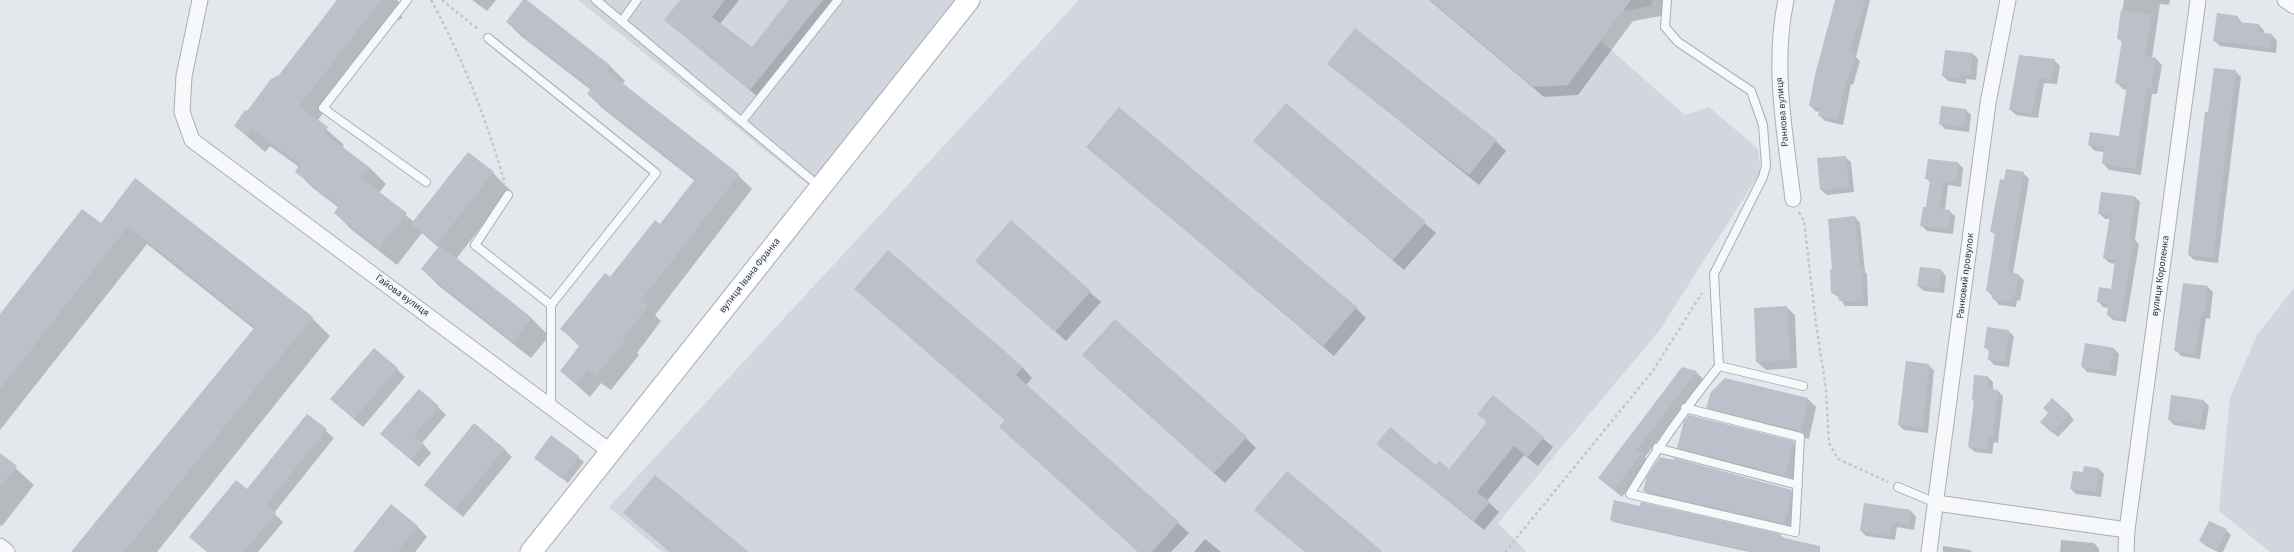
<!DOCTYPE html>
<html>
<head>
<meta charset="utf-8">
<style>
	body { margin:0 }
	canvas { display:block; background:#e4e7ec }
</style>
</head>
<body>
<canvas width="2294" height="552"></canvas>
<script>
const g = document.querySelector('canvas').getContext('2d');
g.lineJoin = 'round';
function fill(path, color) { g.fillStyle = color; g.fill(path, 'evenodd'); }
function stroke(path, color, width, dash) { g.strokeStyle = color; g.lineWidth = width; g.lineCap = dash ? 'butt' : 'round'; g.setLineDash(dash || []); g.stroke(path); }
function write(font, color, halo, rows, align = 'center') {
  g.font = font + ' "Source Sans 3",sans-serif'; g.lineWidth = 3; g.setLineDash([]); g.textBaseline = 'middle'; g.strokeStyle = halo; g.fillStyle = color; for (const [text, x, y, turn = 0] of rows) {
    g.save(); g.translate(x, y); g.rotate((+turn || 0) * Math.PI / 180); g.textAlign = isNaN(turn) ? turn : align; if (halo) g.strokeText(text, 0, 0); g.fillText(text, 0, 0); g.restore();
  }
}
const built = new Path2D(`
	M578,0H959L811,187Z
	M1079,0H1653L1650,6L1623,11L1601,41L1685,115L1709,107L1758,149L1761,171L1659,331L1498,523L1527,552H662L609,507Z
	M2294,288V552H2270L2219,511L2224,459L2230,398L2257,335Z`);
const shadow = new Path2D(`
	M338,0H397L403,7L398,13L403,18L394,22L317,121L344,145L342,148L369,167L386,184L379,193L414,222L468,154L493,173L510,190L456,259L531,318L549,336L531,358L439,286L422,269L439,248L422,233L397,265L352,230L335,213L339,208L313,188L296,171L299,167L270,146L265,152L235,126L279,76Z
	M472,0H496L487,11Z
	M524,0L611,67L625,81L622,84L738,175L752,189L655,315L661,321L637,353L639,355L611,390L601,383L590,397L561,371L580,347L562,329L661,226L695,181L602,108L588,94L591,90L521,36L507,22Z
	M681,0H739L720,24L752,49L790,0H838L758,97L665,20Z
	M1429,0H1668L1661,16L1633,21L1578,95L1544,97Z
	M1836,0H1870L1856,57L1860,61L1853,85L1851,84L1843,125L1825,121L1820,116V112L1815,111L1810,105Z
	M2124,0H2170L2169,5L2160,4L2152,58L2156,59L2162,65L2157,94H2152L2141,175L2109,170L2103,163L2105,152L2095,151L2089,145L2120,138L2128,90L2123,89L2117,83L2123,43L2118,38Z
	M2237,16L2242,23L2259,25L2264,31V34L2272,35L2277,41L2276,53L2220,46L2214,40Z
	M1973,54L1978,59L1976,80L1966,79V84L1948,81L1943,76Z
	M2054,60L2060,66L2057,84L2044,83L2038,118L2016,115L2010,109Z
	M1329,64L1496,141L1506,151L1479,185Z
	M2235,71L2241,77L2218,263L2194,260L2189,255L2209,113Z
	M1286,104L1436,233L1404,270L1265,151Z
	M1966,110L1971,115L1969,132L1945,129L1940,124Z
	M1087,147L1356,308L1366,318L1334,356Z
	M1845,157L1851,162L1854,192L1827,195L1821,190L1818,159Z
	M1958,163L1963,168L1961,187L1948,185L1945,210L1949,211L1955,216L1953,234L1927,231L1921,225L1927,208L1931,183L1926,178Z
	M2023,173L2029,179L2013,274L2018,275L2024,280L2020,301L2017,300L2016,307L1999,305L1988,291L1996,236L1991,231L2005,181Z
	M135,179L312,318L330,336L157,552H73L254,329L147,244L0,430V315L101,224Z
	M2135,197L2140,202L2135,240L2139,244L2126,322L2113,320L2108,315L2109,308L2103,307L2098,301L2112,290L2116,264L2110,263L2104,258L2110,219H2105L2099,213Z
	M1855,217L1860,223L1865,272L1867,274L1868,306H1845L1840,298L1832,293L1834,270Z
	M1011,222L1101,302L1066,341L987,271Z
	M1920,268L1941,270L1946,276L1944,293L1924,291L1918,286Z
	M2208,287L2213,292L2210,319L2206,318L2200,359L2181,356L2176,350Z
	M856,289L1022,367L1032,378L1026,385L1189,533L1171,552H1139L1006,421Z
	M1786,307L1795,315L1797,368L1766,370L1757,362Z
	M2008,331L2014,336L2009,367L1994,365L1989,359L1990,352L1985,347Z
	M2114,349L2119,354L2116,376L2087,372L2082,366Z
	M1928,365L1934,370L1928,433L1904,430L1899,425Z
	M1094,366L1246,438L1256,448L1225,483Z
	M397,369L405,377L363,427L331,399Z
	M1682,369L1696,372L1704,380L1645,457L1649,461L1622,497L1599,478Z
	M1975,376L1988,377L1993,382V390L1998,391L2003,396L1998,443L1994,442L1992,454L1975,452L1969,447L1975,402Z
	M1493,397L1553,447L1538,466L1524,455L1487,501L1499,512L1484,530L1378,443L1449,471L1488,423L1479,414Z
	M1808,399L1816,407L1809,439L1716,415L1707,407Z
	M2203,400L2209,406L2205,430L2174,425L2169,420Z
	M438,407L446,415L422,443L431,453L419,467L382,434Z
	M2049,413L2069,414L2074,420L2058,437L2047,427Z
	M308,415L334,438L274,513L283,522L258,552H207L247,491Z
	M1793,442L1801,450L1793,483L1686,455L1678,447Z
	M504,449L512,457L463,517L425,485Z
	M0,454L34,485L2,526L0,525Z
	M578,457L584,462L568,483L536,458Z
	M2099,469L2104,474L2101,497L2076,494L2071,489Z
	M1645,491H1791L1802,501L1794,534L1655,502Z
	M1865,504L1911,511L1916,517L1914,530L1897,527L1895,540L1866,536L1861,531Z
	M625,513L748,552H670Z
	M1611,519L1780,535L1803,552H1749L1613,522Z
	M417,526L427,537L415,552H354Z
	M2226,530L2231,535L2223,552H2218L2206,546L2200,541Z
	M1205,539L1221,552H1194Z
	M2061,540L2094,543L2099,549V552H2060Z
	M1943,546L1970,550L1972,552H1943Z`);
const building = new Path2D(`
	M337,0H381L299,106L328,127L324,133L369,167L361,178L407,213L379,248L334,213L339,206L295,172L300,164L252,130L248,136L234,126L245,110L247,111L271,79L279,75Z
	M523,0H527L611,66L607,71L739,174L641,301L648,306L623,338L625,340L596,377L587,370L576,384L560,371L580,345L560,329L605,273L610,277L655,220L660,224L695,179L587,94L591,88L506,22Z
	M680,0H725L712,17L752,47L789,0H823L750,90L664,20Z
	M1430,0H1631L1568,85L1533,87Z
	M1835,0H1865L1850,53L1855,55L1848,80L1846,79L1838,120L1818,116L1820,108L1809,106L1815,75Z
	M2121,10L2152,15L2145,56L2156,58L2151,89L2147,88L2135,169L2102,164L2104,147L2088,145L2090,132L2119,136L2127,85L2115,83L2122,40L2117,39Z
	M2217,13L2238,16L2237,22L2259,24L2258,32L2272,34L2270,48L2213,41Z
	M1355,28L1497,140L1469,175L1327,64Z
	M1945,50L1973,53L1970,75L1961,74L1960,79L1942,76Z
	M2019,55L2055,59L2052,80L2039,78L2032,114L2009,110Z
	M2214,68L2236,70L2213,258L2188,255L2205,112H2208Z
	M1286,103L1426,222L1393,260L1253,141Z
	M1941,106L1966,109L1964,127L1939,124Z
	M1119,107L1357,307L1323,346L1086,147Z
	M468,152L494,172L437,244L411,224Z
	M1846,156L1849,187L1820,190L1817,158Z
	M1928,159L1958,162L1956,182L1943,181L1939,209L1950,210L1948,229L1920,226L1923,207H1926L1930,179H1925Z
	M2006,169L2024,172L2008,272L2019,274L2015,296L2012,295L2011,302L1992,299L1993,292L1986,291L1995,233L1990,232L2000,179L2004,180Z
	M135,178L313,317L124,552H71L255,327L128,226L0,389V314L82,209L101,223Z
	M2101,192L2135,196L2130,237L2134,238L2121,318L2107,315L2108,304L2097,302L2099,287L2111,289L2115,260L2103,258L2110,215L2098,214Z
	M1855,216L1860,268H1862L1863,301H1839L1838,293H1831L1830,269H1832L1828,219Z
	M1011,220L1091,291L1055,332L975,261Z
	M440,245L532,318L513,342L421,269Z
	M888,250L1023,367L1016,375L1179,522L1152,552H1138L999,427L1005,420L854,289Z
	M1920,267L1941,269L1939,288L1917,286Z
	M2183,283L2208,286L2204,314L2201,313L2195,354L2174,351Z
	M1787,306L1790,360L1756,362L1754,308Z
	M1115,319L1247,437L1214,473L1082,355Z
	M1987,327L2009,330L2004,362L1988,360L1989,348H1984Z
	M2085,343L2114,348L2110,371L2081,367Z
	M374,348L398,368L354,419L330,399Z
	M1906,361L1929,364L1923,428L1898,425Z
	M1682,367L1697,371L1636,451L1642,452L1614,490L1598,478Z
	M1974,375L1988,376V389L1998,390L1993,438L1989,437L1987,449L1968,447L1974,401L1972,400Z
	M1725,378L1808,398L1801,431L1706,408L1711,392Z
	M419,389L439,406L414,435L424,444L411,460L380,434Z
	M1493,395L1544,437L1528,457L1514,446L1477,492L1490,502L1474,521L1376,444L1390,427L1436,465L1439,461L1449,469L1487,422L1477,414Z
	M2171,395L2204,400L2200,425L2168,420Z
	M2052,398L2070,414L2052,433L2040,422L2048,413L2043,408Z
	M307,414L327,429L266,505L276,513L244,552H207L189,537L236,480L247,489Z
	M1689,415L1794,441L1785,476L1677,448L1684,421Z
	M474,423L505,449L454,510L424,485Z
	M551,435L579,456L562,479L534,458Z
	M0,453L17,466L0,487Z
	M1660,457L1674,460V458L1792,490L1784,524L1643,491L1647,476Z
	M2084,466L2099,468L2096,492L2070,489L2073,471L2083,472Z
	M1287,471L1383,552H1305L1254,510Z
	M655,475L749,552H670L623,513Z
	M1614,500L1640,506L1641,502L1781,534L1780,537L1820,546V552H1755L1610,520Z
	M1864,503L1911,510L1909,525L1892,522L1890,536L1860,531Z
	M391,504L418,526L397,552H353Z
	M2209,521L2227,529L2217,549L2199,541Z`);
const path = new Path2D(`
	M431,0C463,59 487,120 505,184
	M442,0L479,30
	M1799,212L1804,221L1816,324L1826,389L1829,443L1838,459L1888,482
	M1505,552L1652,372L1702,293`);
const service = new Path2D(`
	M407,0L323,108L426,182
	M596,0L820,187
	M1667,0L1665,27L1678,42L1751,91L1763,125L1766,166L1763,177L1714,274L1719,366C1686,407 1657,448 1630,494L1795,532L1800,437L1685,408
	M622,21L637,0
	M488,38L656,173L551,305V406
	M742,121L838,0
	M508,195L475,245L551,305
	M1719,366L1803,386
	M1657,448L1798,485
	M1898,487L1936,503`);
const minor = new Path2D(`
	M200,0L184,76L182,112L192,140L611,452
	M1786,0C1772,66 1785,133 1793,199
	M2285,0L2294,6
	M1936,503L2127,530
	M0,546L7,552
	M1929,552L1988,103L2008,0
	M2126,552L2127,530L2198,0`);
const secondary = new Path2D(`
	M531,552L969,0`);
const streetNames = [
	["Ранкова вулиця",1783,112,-95],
	["вулиця Івана Франка",750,276,-52],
	["Ранковий провулок",1966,276,-83],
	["вулиця Короленка",2161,276,-82],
	["Гайова вулиця",402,296,36]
];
fill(built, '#d2d6de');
fill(shadow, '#0003');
fill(building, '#bbc0ca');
stroke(service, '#a9aeb7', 10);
stroke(minor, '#a9aeb7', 17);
stroke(secondary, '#a9aeb7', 23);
stroke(path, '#c2c5cb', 2.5, [3, 3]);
stroke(service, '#f7f8fa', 8);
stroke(minor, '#f7f8fa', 15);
stroke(secondary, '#fff', 21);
write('10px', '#2b3445', '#f4f6f9', streetNames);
</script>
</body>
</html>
